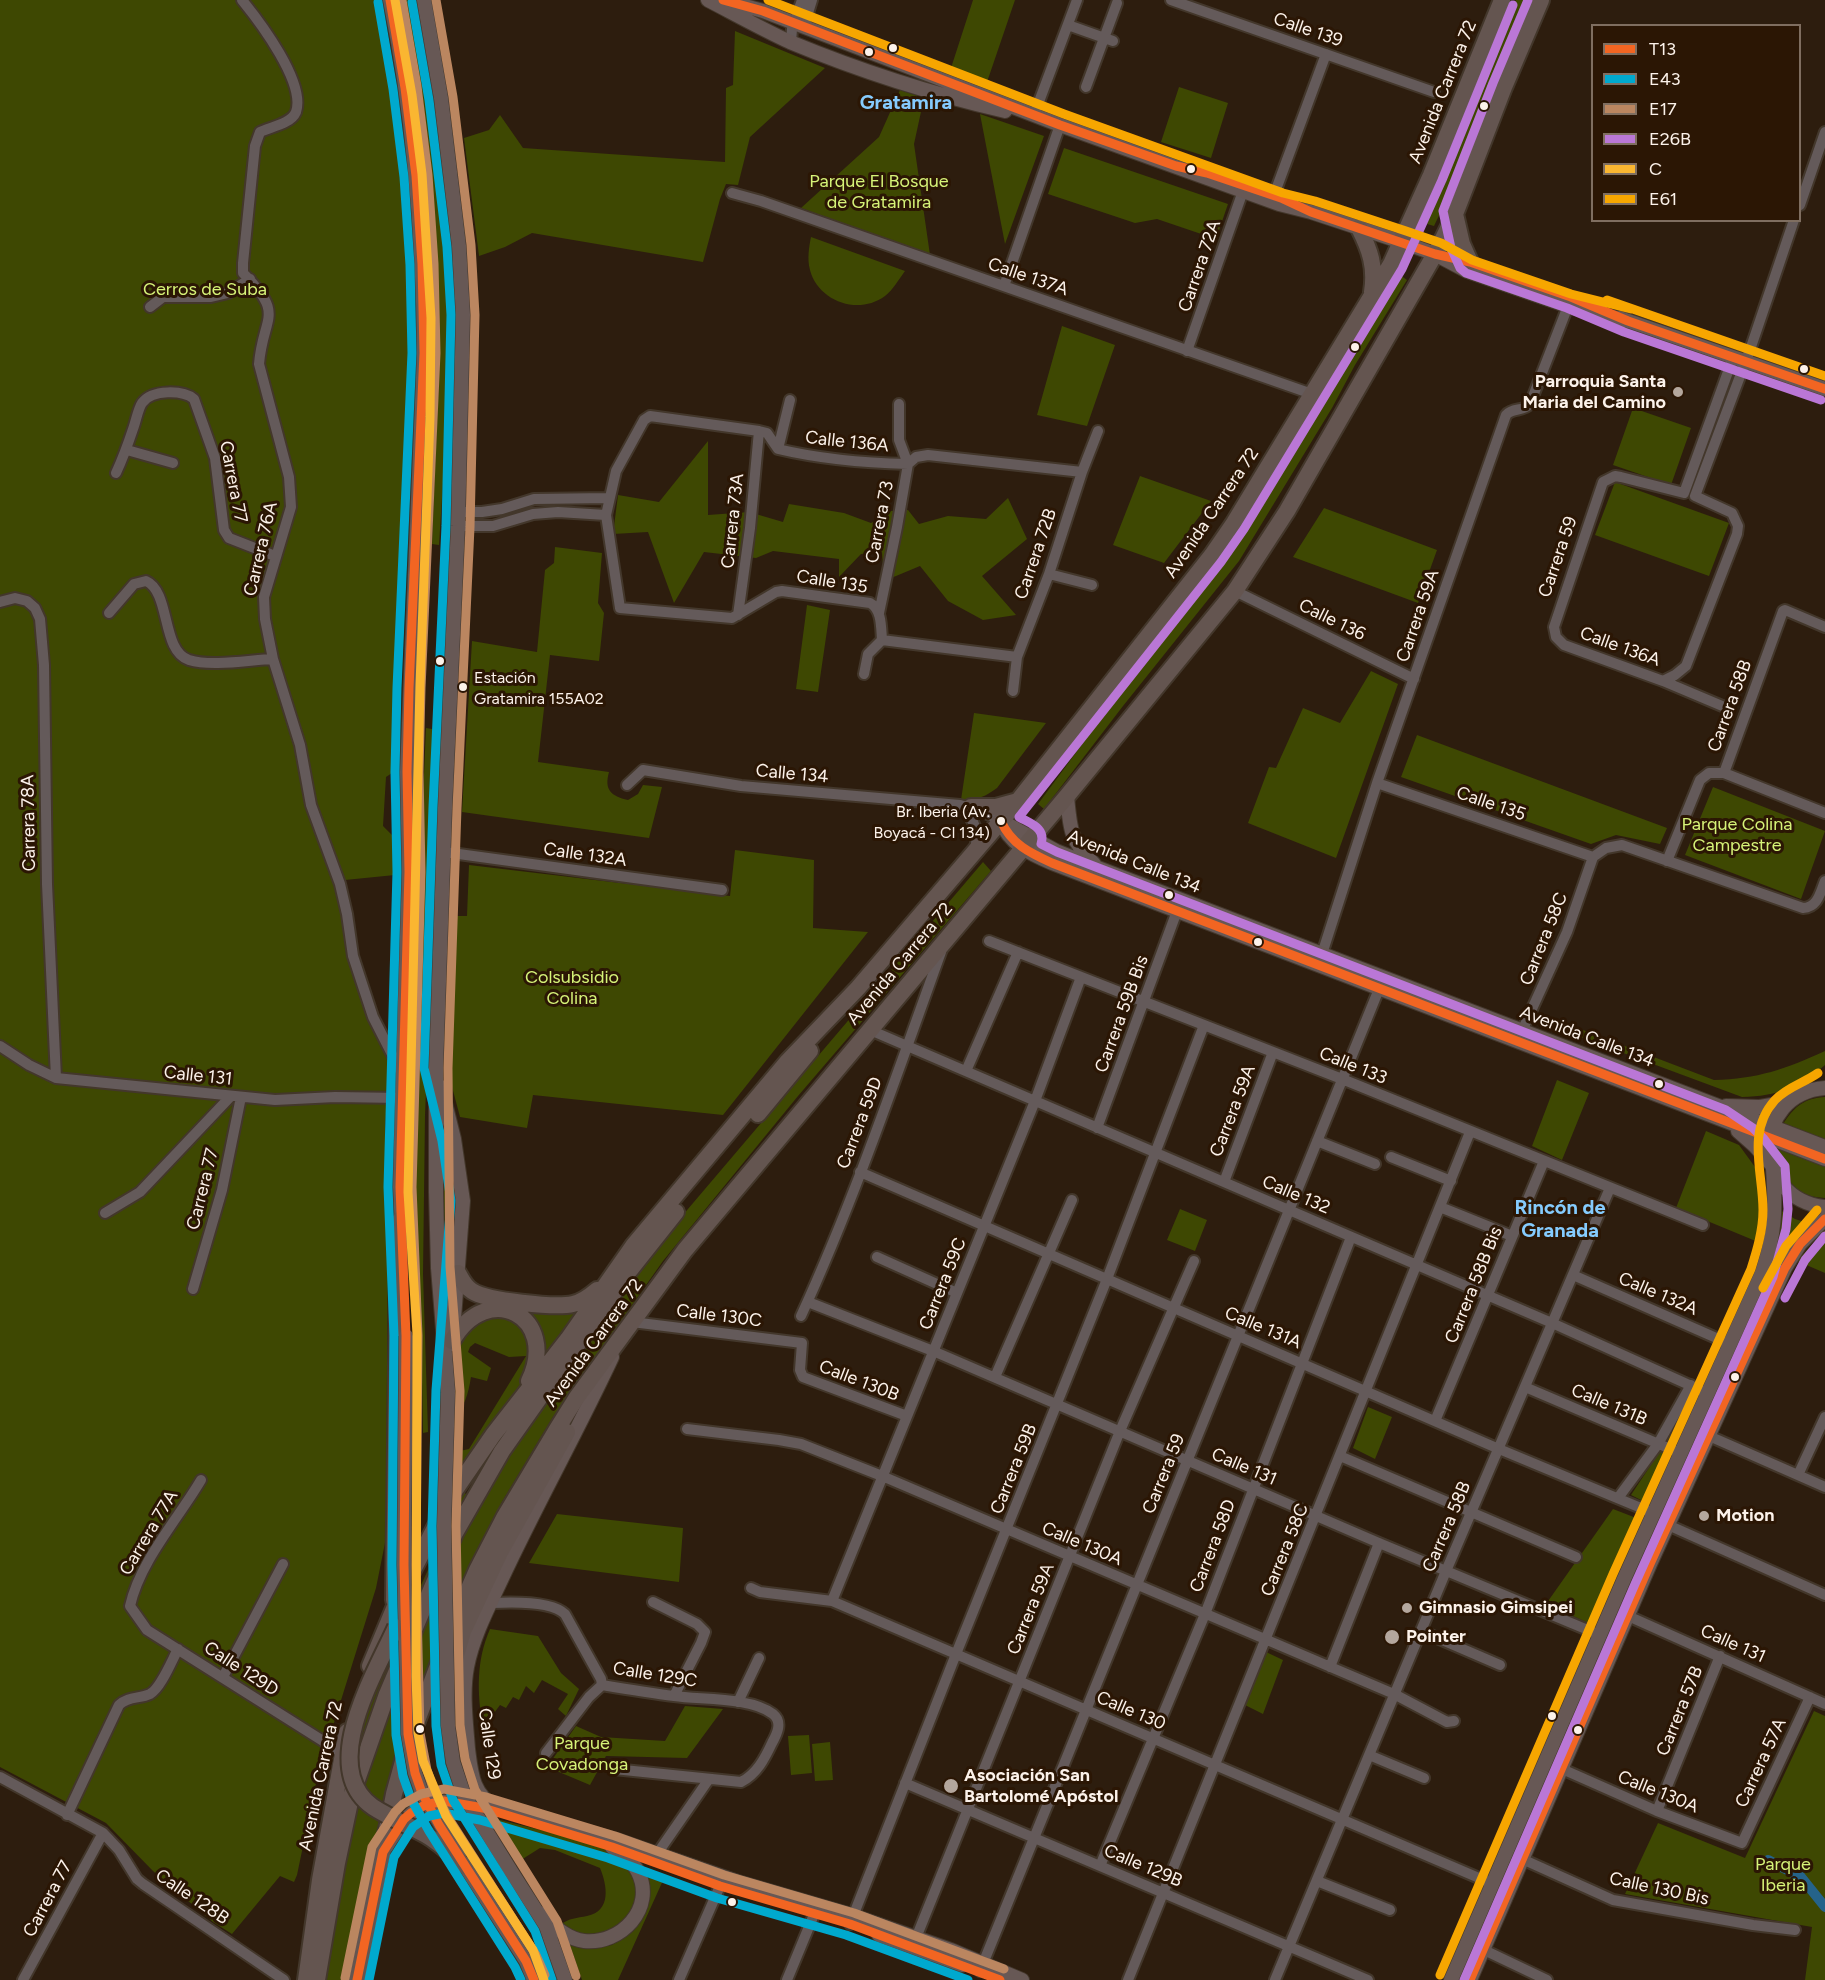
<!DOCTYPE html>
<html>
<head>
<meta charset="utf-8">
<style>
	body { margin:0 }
	#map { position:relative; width:1825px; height:1980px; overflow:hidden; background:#2d1d0e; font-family:Figtree,sans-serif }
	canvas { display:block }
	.legend { position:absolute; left:1591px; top:24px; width:210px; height:198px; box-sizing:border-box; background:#2b1604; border:2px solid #7f6e60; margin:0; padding:8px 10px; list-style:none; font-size:18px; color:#fcf2ea }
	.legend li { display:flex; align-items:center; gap:12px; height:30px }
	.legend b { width:30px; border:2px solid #7f6e60 }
</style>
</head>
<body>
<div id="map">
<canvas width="1825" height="1980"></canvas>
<ul class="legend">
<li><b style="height:8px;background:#f26522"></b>T13</li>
<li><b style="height:8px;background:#00a9ce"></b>E43</li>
<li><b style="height:8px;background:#bb8660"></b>E17</li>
<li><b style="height:8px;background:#ba77d6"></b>E26B</li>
<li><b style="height:8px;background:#fab631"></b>C</li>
<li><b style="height:8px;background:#f7a600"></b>E61</li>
</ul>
</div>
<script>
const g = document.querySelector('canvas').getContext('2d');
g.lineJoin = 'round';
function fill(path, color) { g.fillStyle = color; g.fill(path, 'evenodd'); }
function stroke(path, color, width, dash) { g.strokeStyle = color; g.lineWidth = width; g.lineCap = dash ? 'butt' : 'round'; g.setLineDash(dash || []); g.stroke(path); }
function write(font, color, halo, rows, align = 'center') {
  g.font = font + ' Figtree,sans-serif'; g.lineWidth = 6; g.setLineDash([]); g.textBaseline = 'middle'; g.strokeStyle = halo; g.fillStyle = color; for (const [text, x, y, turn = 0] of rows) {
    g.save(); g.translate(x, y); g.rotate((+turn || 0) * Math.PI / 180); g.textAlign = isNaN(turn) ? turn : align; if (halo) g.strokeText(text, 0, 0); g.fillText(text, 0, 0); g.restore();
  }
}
const green = new Path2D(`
	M0,0H378L402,151L411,300L398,602L392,773L386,777L383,826L394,837L395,875L335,881L351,968L390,1061L385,1127L388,1215L386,1538L376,1588L318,1774L297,1875L294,1882L280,1876L232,1934L213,1922L153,1871L106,1823L0,1767Z
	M406,0H415L436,132L451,279L449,389L439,545L432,544L439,374V300L429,151L422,93Z
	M973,0H1015L986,85L950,71Z
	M1516,0H1527L1445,203L1434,226L1427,224L1479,87Z
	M735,31L825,68L750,137L738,185L726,184L720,199L703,262L532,233L505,247L479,256L464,138L489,130L500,115L523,148L725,162L726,88L733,85Z
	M1179,87L1228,103L1211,158L1161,142Z
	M900,90L924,98L914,144L930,255L801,208L879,137Z
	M980,114L1044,136L1005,244Z
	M1064,148L1228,204L1216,239L1157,219L1135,223L1048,194Z
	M811,237L905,271C899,279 893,290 885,296C858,316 818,301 810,270C807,259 809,247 811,237Z
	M1400,275L1407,280L1355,365L1332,408L1239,561L1123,706L1044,809L1038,804L1151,651L1203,586L1236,541L1284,460Z
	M1062,326L1115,345L1087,426L1037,415Z
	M1633,408L1691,428L1671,485L1613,465Z
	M708,441V515L749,512L783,522L789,504L844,513L871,523L891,511L908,510L919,524L948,516L986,519L1008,498L1027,539L982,576L1016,615L983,620L948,601L920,566L884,581L882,552L861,554L839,577V559L773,551L756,558L704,552L674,603L648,532L613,534L618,495L659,502Z
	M1140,476L1211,501L1164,563L1113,545Z
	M1615,482L1729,523L1709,576L1595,535Z
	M1324,508L1437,550L1418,603L1293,557Z
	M555,547L602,553L598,603L604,613L599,661L550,655L538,762L609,772C604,790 611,796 628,800L638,794L643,785L662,787L649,838L462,812L472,641L537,652L545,570L554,563Z
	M807,605L830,610L818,692L796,689Z
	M1371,671L1398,684L1336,858L1248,823L1269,767L1276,768L1303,708L1340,723Z
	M974,713L1046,723L997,788C985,797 975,801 961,800Z
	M426,728L432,729L435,881L425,1115L423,1274L428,1432L423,1433L421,1331L411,1198L414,1008Z
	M1417,735L1667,828L1660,844L1616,835L1591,844L1401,777Z
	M1713,787L1825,831L1801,899L1685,855Z
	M735,850L814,860L813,928L868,932L723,1115L533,1095L527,1128L460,1117L446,1064L447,1010L453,916H467L469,865L730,896Z
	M983,862L991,871L798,1096L663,1261L553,1417L502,1502L478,1549L455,1601L399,1744L378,1827L349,1980H323L357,1803L394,1694L460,1537L489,1484L648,1256Z
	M1541,1014L1714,1080C1757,1079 1786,1069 1825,1051V1065C1798,1088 1778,1096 1742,1097L1537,1021Z
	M1557,1080L1589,1093L1562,1160L1532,1146Z
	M1825,1097V1140L1783,1124C1794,1107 1804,1098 1825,1097Z
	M441,1109L449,1141L458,1197L446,1313L441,1253Z
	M1706,1131L1739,1145L1755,1167L1763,1204L1758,1242L1676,1208Z
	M1776,1146L1825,1164V1198C1795,1197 1775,1176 1776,1146Z
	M1180,1209L1207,1220L1195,1251L1167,1240Z
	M1780,1210L1795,1219L1811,1224L1465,1980H1457L1773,1260Z
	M1825,1230V1273L1797,1261Z
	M588,1304L544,1362L518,1311Z
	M512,1316L533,1342L524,1384L454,1479L455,1452L469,1449L526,1356L509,1357L475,1343L470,1347L468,1352L491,1368L487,1381L471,1377C468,1395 465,1405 454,1419V1355L455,1347L470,1321Z
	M1689,1392L1698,1397L1677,1446L1663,1441Z
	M1368,1407L1392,1417L1375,1459L1353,1448Z
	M1660,1451L1669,1456L1647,1503L1631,1495Z
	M464,1492L467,1495L393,1667L345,1806L344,1769L396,1639Z
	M1613,1509L1644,1521L1595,1626L1546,1604Z
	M557,1514L683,1528L679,1582L529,1563Z
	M490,1629L538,1636L561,1673L579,1689L566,1716L558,1709L568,1694L542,1680L534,1693L526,1686L519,1700L513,1697L506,1708L500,1705L483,1728C477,1693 476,1661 490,1629Z
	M1266,1652L1283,1660L1263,1714L1245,1705Z
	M685,1706L723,1709L687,1758L606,1756L590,1785L547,1767L576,1726L601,1737L665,1741Z
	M1814,1711L1825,1716V1980H1805L1812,1927L1625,1894L1658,1823L1745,1858Z
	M809,1735L812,1773L791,1775L788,1736Z
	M830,1742L833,1780L815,1781L812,1744Z
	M484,1816L565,1836L608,1850L626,1863L637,1882L639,1898L621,1927L601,1935L585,1937L560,1925C569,1918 577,1918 587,1916C612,1911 607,1885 600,1868L555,1850L540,1848L521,1860Z
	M643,1867L665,1876L618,1980H582L570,1945L589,1948L600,1947L612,1945L629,1933L646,1882Z`);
const canal = new Path2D(`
	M1768,1860L1801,1877L1825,1907`);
const minor = new Path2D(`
	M242,0C260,22 306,83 296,112C291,124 270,127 260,132L255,146L243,263V273C286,316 263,315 259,364L289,477L291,507L264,597L265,619L273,659L300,745L311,805L340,884L347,914L353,956L373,1017L402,1074
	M1171,0L1434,92
	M1068,25L1113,41
	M804,26L812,0
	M791,42L792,29L802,0
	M1086,87L1117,3
	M1034,115L1077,0
	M732,193L761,201L1312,394
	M1274,195L1326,54
	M1800,205L1825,132
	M1004,286L1060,125
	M150,307L163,297H211L228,293L250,279
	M1187,351L1243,191
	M778,449L790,400
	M127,450L173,463
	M116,473C123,458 128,444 133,429C136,421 138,409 142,403C152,389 183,390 194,399L215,458L224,530L229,538L275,556
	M458,512H482L502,509L534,499L609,498
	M458,526H493L533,514L558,512L606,515
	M1049,574L1092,585
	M1235,591L1414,679
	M0,602L15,598L27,601L35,608L40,619L44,665L47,884L56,1078
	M109,613L134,584L146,581C171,592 161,651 189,660C212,667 249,660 273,659
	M879,613L897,527L908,464L899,440V404
	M738,615L750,528L759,431
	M1017,657L882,640C881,628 882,609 870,603L782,591L776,592L732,618L620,608L606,515L616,471L644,420L650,416L759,431L767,433L778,449C820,459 866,463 908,464L916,457L928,455L1082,472
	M864,674L868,654L882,640
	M1663,681L1675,675L1686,666L1737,534L1738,526L1732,513L1695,496L1751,347L1794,220
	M1013,691L1017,657L1049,574L1082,472L1098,431
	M1727,708L1663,681L1564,645L1556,637L1554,627L1603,482L1615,476L1621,477L1684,493L1733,358
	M1724,773L1783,611L1785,610L1825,627
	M1377,783L1593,857
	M627,785L643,770L741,786L960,805L982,811L1001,821
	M960,805C973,817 980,831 975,849
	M444,852L722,890
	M1593,857L1606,848L1622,845L1803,908C1818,907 1820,893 1825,881
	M1667,861L1700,780L1709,773H1724L1825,813
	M989,941L1342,1079L1703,1225
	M1322,954L1377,783L1506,415C1513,407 1523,412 1530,404L1568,306
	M870,1030L1552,1323L1707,1393
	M1522,1031L1567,932L1593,857
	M0,1046L29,1065L56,1078L275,1100L335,1097L402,1098
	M966,1071L1018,952
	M1097,1128L1177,911
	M1317,1141L1375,1164
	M1391,1157L1451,1181
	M860,1172L1499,1449L1653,1513
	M1224,1182L1273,1052
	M1440,1207L1512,1236
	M105,1213L140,1192L231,1096
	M877,1257L957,1293
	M1573,1275L1730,1344
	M193,1289L222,1190L241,1097
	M808,1302L933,1351L1379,1543L1600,1635
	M801,1316C855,1198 897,1074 941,952
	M632,1322L802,1343L800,1370L803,1377L907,1416
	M995,1377L1072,1200
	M1525,1387L1680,1453
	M1435,1421L1544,1161
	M687,1429L779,1440L801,1444L882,1476L1394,1694L1447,1722L1454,1721
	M1709,1436L1825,1487
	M1340,1456L1576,1557
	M1798,1475L1825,1417
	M201,1480C178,1519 140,1561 130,1606L147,1630L342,1753
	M1618,1498L1658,1444L1691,1385
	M1668,1525L1825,1595
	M751,1588L760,1592L832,1601L1493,1884
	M832,1601L1035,1101L1081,977
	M653,1602L697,1624L705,1632L701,1643L674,1696
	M491,1603C510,1602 552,1601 565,1614L601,1679L602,1685
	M1628,1616L1825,1704
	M1421,1631L1500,1665
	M1330,1667L1379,1543
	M223,1677L283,1564
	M602,1685C626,1689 650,1693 674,1696C702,1700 751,1697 773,1714C783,1722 777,1734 772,1743C765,1758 757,1774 741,1782L614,1769
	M738,1702L759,1658
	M546,1753L589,1697L602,1685
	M1369,1755L1424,1778
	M1562,1769L1657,1811L1742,1843L1810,1697
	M0,1777L103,1833L119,1850L137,1879L143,1884L284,1980
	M905,1783L1368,1980
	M1657,1811L1720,1656
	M67,1815L119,1705C128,1696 140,1699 150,1694C161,1688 172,1660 178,1649
	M657,1854L709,1779
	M1522,1859L1613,1900L1753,1925L1795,1930
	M1100,1866L1205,1614L1351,1237
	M1317,1881L1390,1910
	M850,1924L956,1654L1107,1279L1204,1025
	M916,1938L1120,1431L1194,1261
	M1484,1950L1547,1980
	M980,1971L1379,989
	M23,1980L103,1833
	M679,1980L720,1886
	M787,1980L818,1905
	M1128,1980L1470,1132
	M1275,1980L1446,1571L1610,1188`);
const major = new Path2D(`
	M390,0C414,116 423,235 424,353L407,772L409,872L402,1098L400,1187L402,1228
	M424,0L441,98L459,246L463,315L458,526L445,808L436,1068V1192L438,1268L448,1391
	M708,0C735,14 762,29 790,42C860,71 932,94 1005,111
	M723,0L763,11L1060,125L1207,178L1279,204L1311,212L1402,242L1435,254L1467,271L1568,306L1628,321
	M1620,318L1825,389
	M1067,796C1070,829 1070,840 1094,864
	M1001,821C1009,844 1031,854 1052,863L1825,1159
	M1001,821L1056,851L1098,868L1825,1147
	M441,1087L454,1139L463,1201L452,1344
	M1825,1088C1751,1094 1751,1199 1825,1207
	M1726,1106L1760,1107L1789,1102
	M1738,1131L1755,1146L1771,1164
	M612,1357C577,1432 537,1503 502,1578C489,1606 473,1636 467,1667C462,1693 466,1722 468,1749C471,1772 472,1795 496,1807L620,1841L741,1883L854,1916L951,1950L1022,1980
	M386,1847C413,1804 426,1794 478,1807
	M465,1866L526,1961L534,1980
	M509,1868L546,1926L565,1980
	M538,1912C552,1924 566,1939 584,1941C621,1945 656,1908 638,1872C633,1861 622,1854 612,1847
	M879,1935L962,1965
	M1451,1980L1624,1579L1762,1273C1775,1234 1776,1210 1773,1169
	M1470,1980L1650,1564L1785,1268L1800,1244L1825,1219`);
const highway = new Path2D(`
	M1455,214L1462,244L1470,262
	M1359,228C1370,250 1376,267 1372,292
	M971,807H996L1018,801
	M758,1114L810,1051
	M458,1273C462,1280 465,1287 472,1291C487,1301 556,1308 573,1304C582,1302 590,1296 597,1290
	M452,1341C488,1278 560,1317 529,1381
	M394,1600L398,1288L401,1219
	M370,1666L398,1599L453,1493L493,1435L568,1339L633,1246L788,1061L858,988L1018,801L1212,555L1234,523L1391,264L1431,175L1502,0
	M449,1679L463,1631L500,1552L567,1432
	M306,1980L320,1880L347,1732
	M317,1980L337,1863L351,1797L387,1694L455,1533L502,1451L630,1270L676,1212
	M357,1980L394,1794L407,1747L456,1618L477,1570L505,1516L557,1429L577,1397L685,1250L1067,796L1235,591L1287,511L1439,247L1455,214L1504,87L1541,0`);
const majorBridge = new Path2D(`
	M406,1336L404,1565L408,1734L415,1773L422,1793L459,1856
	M448,1393L444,1526L448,1726L453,1762L464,1795L509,1868`);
const highwayBridge = new Path2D(`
	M396,1627C376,1672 317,1768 373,1807C390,1818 408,1825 426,1835C440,1843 452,1855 465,1866`);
const bus1 = new Path2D(`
	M390,0L405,88L416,176L422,264L424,353L409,688L407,772L409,872L400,1187L406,1336L404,1565L408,1734L415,1773L422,1793L439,1825L526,1961L534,1980
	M723,0L763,11L1060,125L1176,166L1207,173L1281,198L1311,212L1435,254L1470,262L1571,297L1628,321L1825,389
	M1001,821C1011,844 1030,853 1052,863L1825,1159
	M357,1980L383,1852L404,1819L411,1813L425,1805L444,1801L483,1808L612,1847L720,1886L850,1924L1000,1980
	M1470,1980L1650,1564L1785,1268L1800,1244L1825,1219`);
const bus2 = new Path2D(`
	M378,2L393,89L404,177L410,265L412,353L397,688L395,772L397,872L388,1187L394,1336L392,1565L396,1735L403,1776L411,1799L429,1831L515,1967L521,1980
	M412,2L429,100L447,247L451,315L446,526L433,807L424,1068L442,1141L451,1201L436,1390L432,1526L436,1726L441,1765L453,1800L535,1931L552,1980
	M369,1980L394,1857L413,1827L429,1816L444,1813L480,1820L608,1858L717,1898L846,1935L968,1980`);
const bus3 = new Path2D(`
	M402,0L417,86L428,175L434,264L436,353L421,688L419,772L421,872L412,1187L418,1336L416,1565L420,1733L427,1770L433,1788L449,1819L536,1955L545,1975
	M436,0L453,97L471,245L475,315L470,527L457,808L448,1068L450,1267L460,1391L456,1526L460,1725L465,1759L475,1790L557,1921L576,1976
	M345,1978L372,1847L395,1812L403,1804L421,1794L444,1789L486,1797L615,1836L724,1875L854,1913L1004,1969`);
const bus4 = new Path2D(`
	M1528,0L1493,83L1443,211L1451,248L1460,268L1466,273L1567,308L1624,332L1821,400
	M1785,1298L1805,1260L1825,1236
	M1464,1980L1635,1584L1773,1277L1786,1229L1788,1209L1785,1166L1764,1139L1753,1128L1726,1110L1057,852L1041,844C1046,828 1031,824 1019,817L1221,562L1244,529L1402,269L1442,180L1513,5`);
const bus5 = new Path2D(`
	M395,0L412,95L422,174L431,318L430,417L420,685L408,1192L417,1334L416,1676L418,1733L423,1761L446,1816L533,1950L544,1980`);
const bus6 = new Path2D(`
	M768,0L1064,114L1283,193L1315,201L1406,231L1441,243L1472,260L1571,294L1631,309
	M1607,300L1825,376
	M1763,1288L1786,1246L1817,1210
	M1440,1975L1613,1574L1751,1269C1757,1250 1763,1230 1763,1210C1763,1172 1746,1132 1775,1100C1787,1087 1804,1083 1818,1073`);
const markers = [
	[893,48,5,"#fcf2ea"],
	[869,52,5,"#fcf2ea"],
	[1484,106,5,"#fcf2ea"],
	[1191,169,5,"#fcf2ea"],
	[1355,347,5,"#fcf2ea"],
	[1804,369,5,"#fcf2ea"],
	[1678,392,6,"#b4a79d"],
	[440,661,5,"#fcf2ea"],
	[463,687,5,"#fcf2ea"],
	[1001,821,5,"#fcf2ea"],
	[1169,895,5,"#fcf2ea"],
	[1258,942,5,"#fcf2ea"],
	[1659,1084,5,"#fcf2ea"],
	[1735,1377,5,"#fcf2ea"],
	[1704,1516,6,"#b4a79d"],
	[1407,1608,6,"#b4a79d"],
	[1392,1637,8,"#b4a79d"],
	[1552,1716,5,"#fcf2ea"],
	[420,1729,5,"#fcf2ea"],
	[1578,1730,5,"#fcf2ea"],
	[951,1786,8,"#b4a79d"],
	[732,1902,5,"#fcf2ea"]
];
const busNames = [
	["Estación",474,678],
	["Gratamira 155A02",474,699],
	["Br. Iberia (Av.",990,812,"right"],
	["Boyacá - Cl 134)",990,833,"right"]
];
const streetNames = [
	["Calle 139",1308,30,19],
	["Avenida Carrera 72",1443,92,-68],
	["Carrera 72A",1200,266,-71],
	["Calle 137A",1028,277,19],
	["Calle 136A",847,442,6],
	["Carrera 77",233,482,79],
	["Avenida Carrera 72",1212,513,-56],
	["Carrera 73A",733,521,-84],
	["Carrera 73",880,522,-79],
	["Carrera 76A",261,549,-77],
	["Carrera 72B",1036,554,-71],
	["Carrera 59",1558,557,-71],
	["Calle 135",832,582,9],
	["Carrera 59A",1418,616,-71],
	["Calle 136",1332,620,26],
	["Calle 136A",1620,647,20],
	["Carrera 58B",1730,706,-70],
	["Calle 134",792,774,5],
	["Calle 135",1491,804,19],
	["Carrera 78A",29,823,-91],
	["Calle 132A",585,855,8],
	["Avenida Calle 134",1134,862,22],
	["Carrera 58C",1544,939,-68],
	["Avenida Carrera 72",900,964,-50],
	["Carrera 59B Bis",1122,1014,-70],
	["Avenida Calle 134",1587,1037,21],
	["Calle 133",1353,1066,22],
	["Calle 131",198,1076,6],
	["Carrera 59A",1233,1111,-69],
	["Carrera 59D",860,1123,-69],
	["Carrera 77",203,1189,-76],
	["Calle 132",1296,1195,23],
	["Carrera 59C",943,1284,-68],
	["Carrera 58B Bis",1474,1285,-68],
	["Calle 132A",1658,1294,23],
	["Calle 130C",719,1316,7],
	["Calle 131A",1263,1328,23],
	["Avenida Carrera 72",594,1343,-54],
	["Calle 130B",859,1381,21],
	["Calle 131B",1609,1405,23],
	["Calle 131",1244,1467,23],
	["Carrera 59B",1014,1469,-68],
	["Carrera 59",1164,1474,-68],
	["Carrera 58B",1447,1527,-67],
	["Carrera 77A",149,1533,-59],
	["Calle 130A",1082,1544,23],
	["Carrera 58D",1213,1546,-69],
	["Carrera 58C",1285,1550,-68],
	["Carrera 59A",1031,1609,-68],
	["Calle 131",1733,1644,24],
	["Calle 129D",241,1669,33],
	["Calle 129C",655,1675,9],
	["Calle 130",1131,1711,23],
	["Carrera 57B",1680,1711,-68],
	["Calle 129",489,1744,82],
	["Carrera 57A",1761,1763,-65],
	["Avenida Carrera 72",321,1776,-78],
	["Calle 130A",1658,1792,22],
	["Calle 129B",1143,1866,23],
	["Calle 130 Bis",1659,1889,12],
	["Calle 128B",192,1897,34],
	["Carrera 77",48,1899,-62]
];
const parkNames = [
	["Parque El Bosque",879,182],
	["de Gratamira",879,203],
	["Cerros de Suba",205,290],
	["Parque Colina",1737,825],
	["Campestre",1737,846],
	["Colsubsidio",572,978],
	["Colina",572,999],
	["Parque",582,1744],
	["Covadonga",582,1765],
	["Parque",1783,1865],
	["Iberia",1783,1886]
];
const poiNames = [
	["Parroquia Santa",1666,382,"right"],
	["Maria del Camino",1666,403,"right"],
	["Motion",1716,1516],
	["Gimnasio Gimsipei",1419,1608],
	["Pointer",1406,1637],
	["Asociación San",964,1776],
	["Bartolomé Apóstol",964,1797]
];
const neighbourhoodNames = [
	["Gratamira",906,103],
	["Rincón de",1560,1208],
	["Granada",1560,1231]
];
fill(green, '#3e4802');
stroke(canal, '#25638a', 10);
stroke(minor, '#43372b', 14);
stroke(major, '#43372b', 16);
stroke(highway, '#43372b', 20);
stroke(minor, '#645a5a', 10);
stroke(major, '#675855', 14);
stroke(highway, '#645550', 16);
stroke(majorBridge, '#43372b', 16, []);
stroke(highwayBridge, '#43372b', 20, []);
stroke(majorBridge, '#675855', 14);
stroke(highwayBridge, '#645550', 16);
stroke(bus1, '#f26522', 9);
stroke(bus2, '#00a9ce', 9);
stroke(bus3, '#bb8660', 9);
stroke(bus4, '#ba77d6', 9);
stroke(bus5, '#fab631', 9);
stroke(bus6, '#f7a600', 9);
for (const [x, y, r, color] of markers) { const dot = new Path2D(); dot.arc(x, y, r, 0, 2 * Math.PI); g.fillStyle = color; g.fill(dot); stroke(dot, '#2b1604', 2); }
write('16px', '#fcf2ea', '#2b1604', busNames, 'left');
write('18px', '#fcf2ea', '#2b1604', streetNames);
write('18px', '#d6f378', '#2b1604', parkNames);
write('bold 18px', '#fcf2ea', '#2b1604', poiNames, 'left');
write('bold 20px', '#85cbfd', '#2b1604', neighbourhoodNames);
</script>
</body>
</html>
